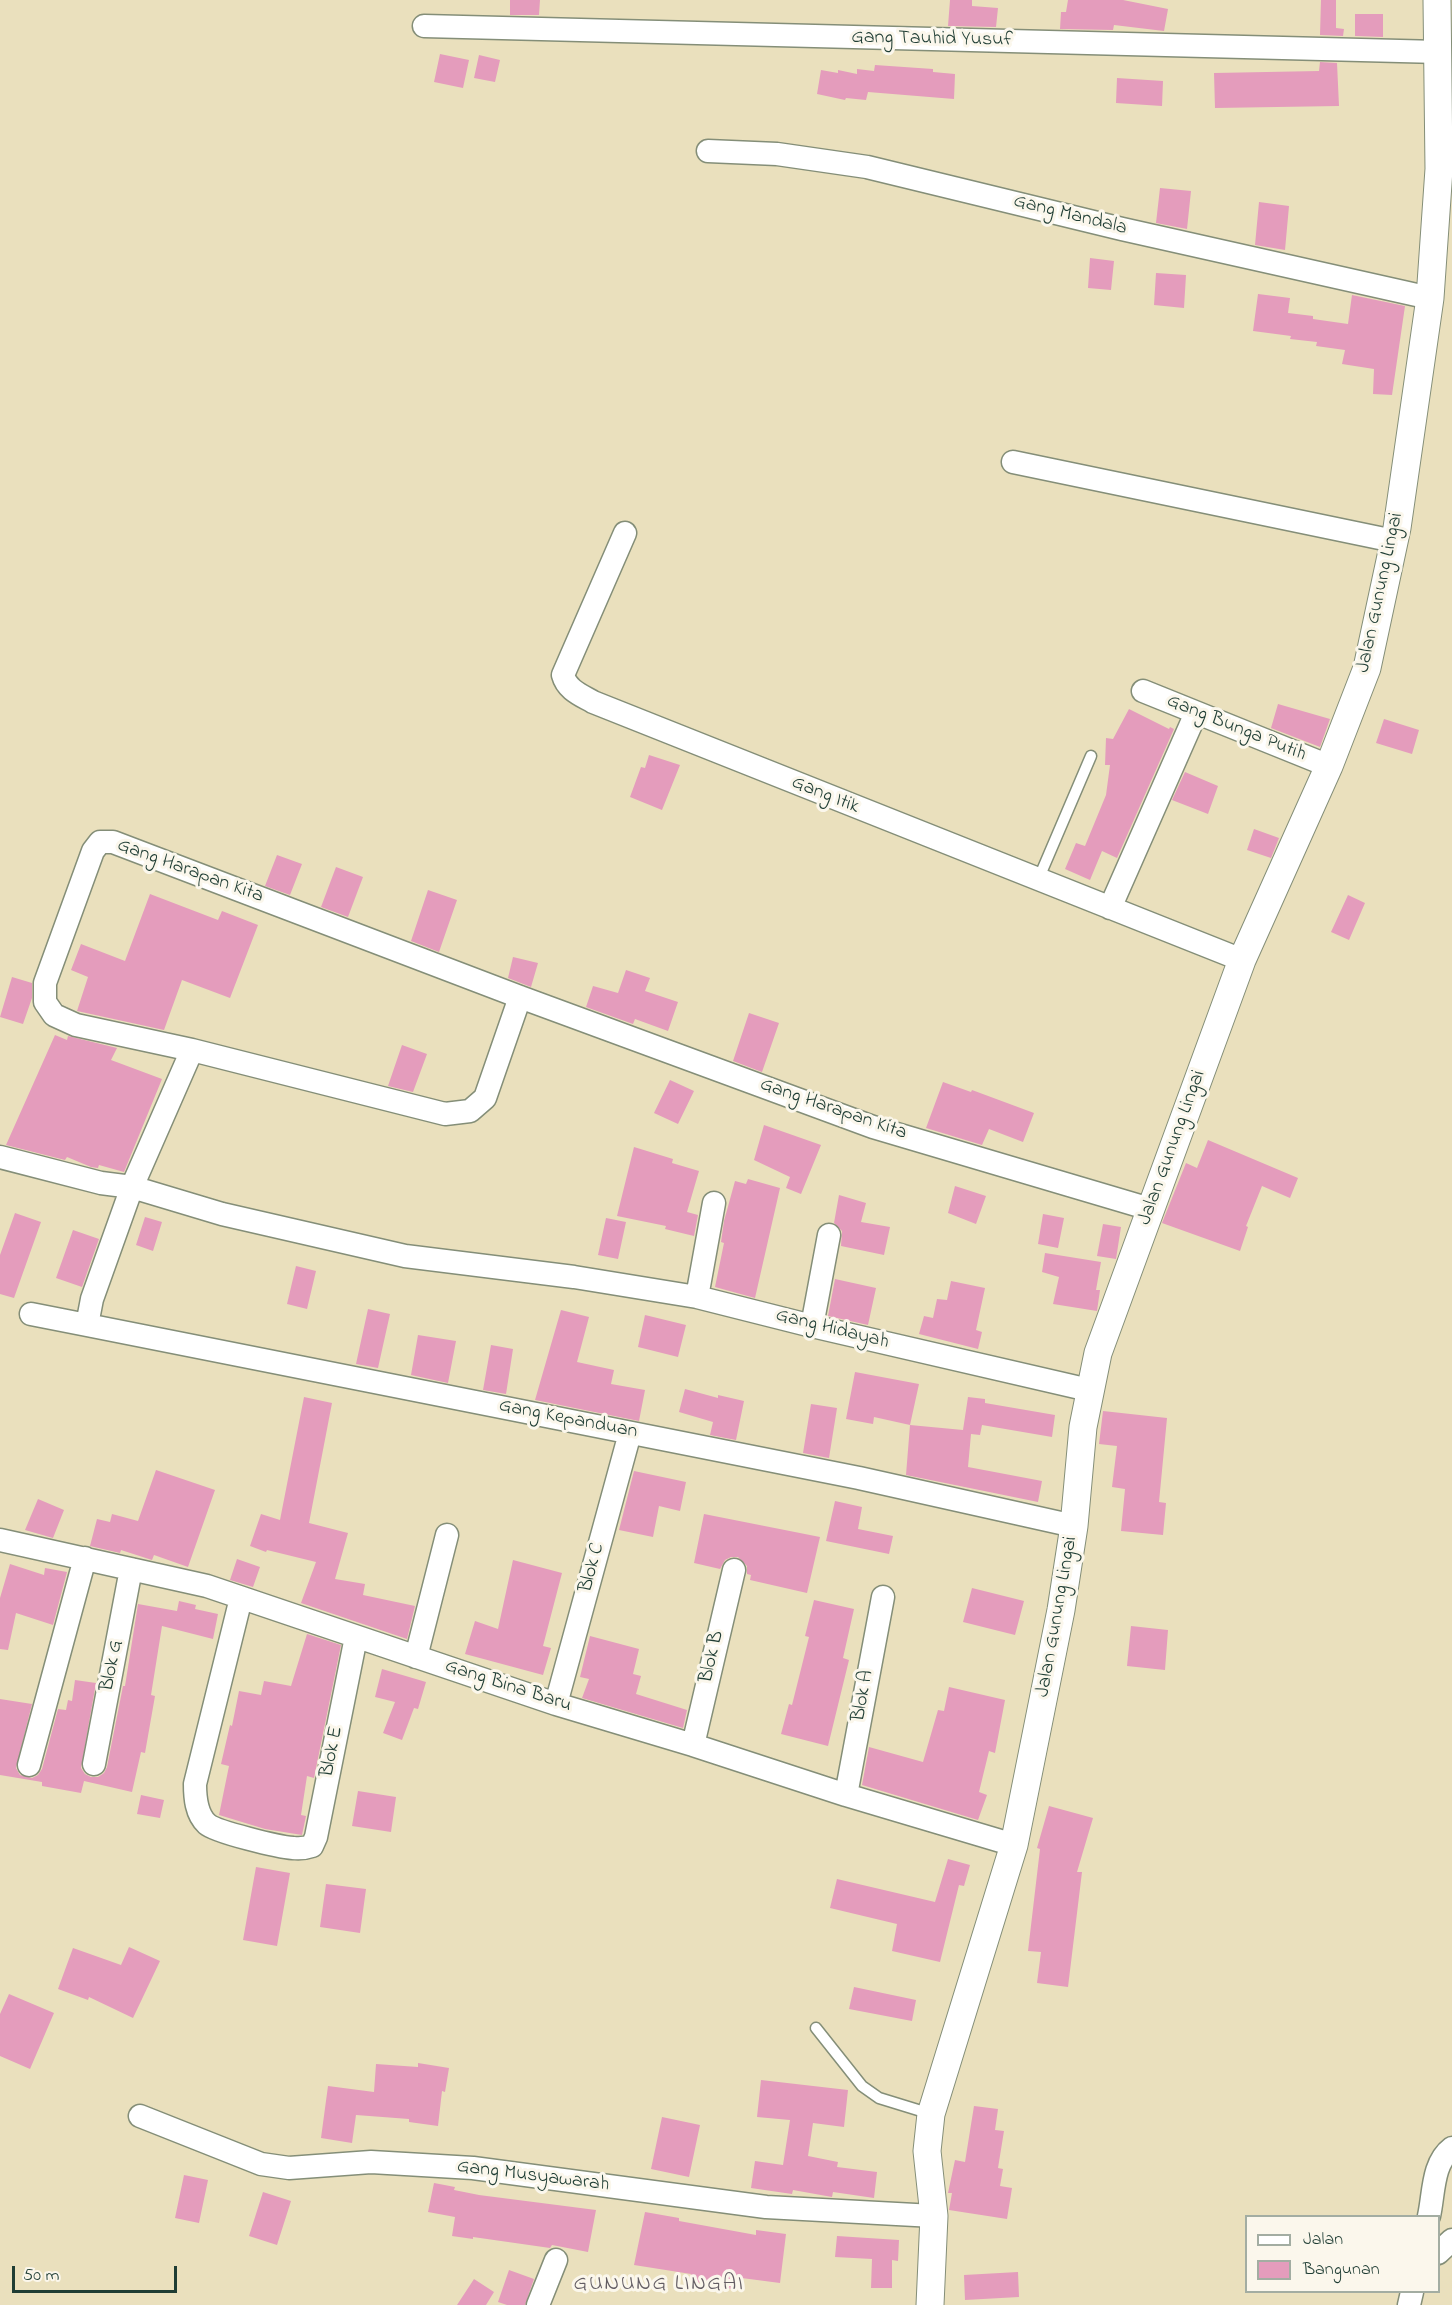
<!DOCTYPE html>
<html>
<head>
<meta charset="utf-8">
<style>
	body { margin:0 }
	#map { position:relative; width:1452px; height:2305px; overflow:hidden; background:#eae0bd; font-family:"Indie Flower",sans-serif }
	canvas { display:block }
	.legend { position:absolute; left:1245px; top:2215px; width:195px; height:78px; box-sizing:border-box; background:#fbf7ec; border:2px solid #a3ada2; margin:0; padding:8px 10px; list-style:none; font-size:18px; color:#1f3d34 }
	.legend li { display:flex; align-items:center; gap:12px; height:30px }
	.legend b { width:30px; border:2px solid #a3ada2 }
	.scale { position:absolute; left:12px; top:2266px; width:165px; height:27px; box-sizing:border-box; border:3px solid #1f3d34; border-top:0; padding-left:8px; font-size:18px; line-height:21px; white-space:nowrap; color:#1f3d34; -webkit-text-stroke:4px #fbf7ec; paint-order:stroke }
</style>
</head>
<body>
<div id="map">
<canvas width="1452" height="2305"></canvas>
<ul class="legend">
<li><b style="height:8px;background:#fff"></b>Jalan</li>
<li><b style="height:16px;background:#e49cbc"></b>Bangunan</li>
</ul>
<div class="scale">50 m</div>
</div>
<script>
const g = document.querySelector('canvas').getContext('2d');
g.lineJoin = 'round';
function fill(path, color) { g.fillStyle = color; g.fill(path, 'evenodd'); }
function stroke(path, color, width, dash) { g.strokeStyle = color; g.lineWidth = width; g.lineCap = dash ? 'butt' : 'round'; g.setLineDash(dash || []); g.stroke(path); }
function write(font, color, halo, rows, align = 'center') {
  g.font = font + ' "Indie Flower",sans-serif'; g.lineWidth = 6; g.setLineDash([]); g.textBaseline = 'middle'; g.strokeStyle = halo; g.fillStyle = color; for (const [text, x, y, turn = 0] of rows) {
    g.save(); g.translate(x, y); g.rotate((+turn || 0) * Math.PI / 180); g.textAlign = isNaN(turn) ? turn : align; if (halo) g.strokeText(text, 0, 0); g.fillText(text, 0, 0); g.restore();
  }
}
const building = new Path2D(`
	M510,0H540L539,15H510Z
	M950,0H972V6L998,8L996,27L948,26Z
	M1068,0H1123L1168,9L1164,31L1114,25L1113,30L1060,29L1061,12H1066Z
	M1321,0H1336V28L1344,29L1343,36L1320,35Z
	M1355,14H1383V37L1355,36Z
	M440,54L469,60L463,88L434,82Z
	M479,55L500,60L495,82L474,78Z
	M1320,62L1337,63L1339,106L1215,108L1214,73L1319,71Z
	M875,65L933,69V72L955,74L954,99L868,92L866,100L846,98L845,100L817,94L821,70L838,73V70L857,74V69L874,71Z
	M1117,78L1163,81L1162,106L1116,103Z
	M1160,188L1191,191L1187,229L1156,223Z
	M1259,202L1289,206L1285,250L1255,245Z
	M1090,258L1114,261L1111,290L1088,288Z
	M1156,273L1186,275L1184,308L1154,305Z
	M1258,294L1290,298L1288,313L1313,316V319L1348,324L1352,295L1405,306L1392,395L1373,394L1374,369L1342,364L1345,350L1316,346L1317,342L1290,339L1291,336L1253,331Z
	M1278,704L1330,719L1320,747L1271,728Z
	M1129,709L1169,729L1170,727L1174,729L1117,858L1102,851L1090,880L1065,869L1076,843L1085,846L1106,795L1110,765H1105L1106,738L1113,739Z
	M1384,719L1419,730L1412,754L1376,743Z
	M649,755L680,765L662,810L630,797L641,767L645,768Z
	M1185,772L1218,786L1208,814L1172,800Z
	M1254,829L1279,838L1271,858L1247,850Z
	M277,855L302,864L290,895L265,886Z
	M336,867L363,877L348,917L321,907Z
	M428,890L457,900L439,952L411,941Z
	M150,894L218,920L222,911L258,925L230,998L182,980L164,1030L77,1011L88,977L71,970L81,944L125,961Z
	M1348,895L1365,903L1349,940L1331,932Z
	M513,957L538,963L531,987L508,978Z
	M626,970L650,978L645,991L678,1002L668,1031L635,1019L633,1024L586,1007L593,986L618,993Z
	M12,977L32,983V998L23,1024L0,1017Z
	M749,1013L779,1023L762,1072L733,1061Z
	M55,1035L67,1040L68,1036L117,1048L111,1060L162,1079L124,1172L99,1165L98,1168L91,1167L67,1157L65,1160L6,1145Z
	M402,1045L427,1054L413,1092L388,1086Z
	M670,1080L694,1091L678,1124L654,1113Z
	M943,1082L971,1092L972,1090L1034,1113L1023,1142L989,1129L982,1145L926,1128Z
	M764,1125L821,1145L801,1194L786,1188L790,1177L754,1160Z
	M1208,1140L1298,1178L1290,1198L1262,1186L1246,1226L1248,1227L1240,1251L1162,1223L1186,1163L1197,1168Z
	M634,1147L673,1159L672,1163L699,1171L687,1212L698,1215L694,1236L665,1229L666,1226L617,1216Z
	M748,1179L780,1188L755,1298L715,1287L724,1243L721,1242L724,1221L735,1181L746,1184Z
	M955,1186L986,1196L976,1224L948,1213Z
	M839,1195L866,1203L861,1222L890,1227L884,1255L841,1246L842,1231L834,1223Z
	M15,1213L41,1222L14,1298L0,1294V1255Z
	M1043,1214L1064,1218L1058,1248L1038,1244Z
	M145,1217L162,1222L153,1251L136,1245Z
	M606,1218L626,1222L618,1259L598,1255Z
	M1103,1224L1121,1227L1116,1259L1097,1256Z
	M73,1230L99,1239L82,1287L56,1278Z
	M1045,1253L1101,1262L1096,1290H1100L1097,1311L1053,1304L1059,1277L1042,1272Z
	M296,1266L316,1271L307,1309L287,1304Z
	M835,1279L876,1288L868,1325L828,1316Z
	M951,1281L985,1288L976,1330L982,1332L978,1349L919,1334L924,1316L933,1318L937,1299L947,1300Z
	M368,1309L390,1314L378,1368L356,1364Z
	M561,1310L589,1317L577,1362L614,1370L611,1384L645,1390L639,1421L535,1400Z
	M645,1315L686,1325L678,1357L638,1347Z
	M418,1335L456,1341L448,1383L411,1375Z
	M491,1345L513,1349L506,1394L483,1390Z
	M855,1372L919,1384L910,1425L874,1417L873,1424L846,1419Z
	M685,1389L718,1398V1395L744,1401L736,1440L710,1435L713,1422L679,1412Z
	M304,1397L332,1403L309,1523L348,1533L335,1579L365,1584L363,1595L415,1606L407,1639L301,1603L316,1562L267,1550L266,1552L250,1546L261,1514L280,1520Z
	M968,1397L985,1399V1403L1055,1415L1052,1437L982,1425L980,1435L971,1434L968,1467L1042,1481L1038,1502L906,1475L910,1425L963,1430Z
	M811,1404L837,1408L829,1458L803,1453Z
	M1103,1411L1167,1418L1159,1502L1166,1503L1163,1535L1121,1531L1125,1489L1112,1487L1117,1446L1099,1444Z
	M156,1470L215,1490L188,1567L154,1555L152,1560L121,1550L120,1553L90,1546L97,1519L110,1522L112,1514L138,1521Z
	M634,1471L686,1482L680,1511L659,1506L653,1537L619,1530Z
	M38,1499L64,1510L53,1538L25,1530Z
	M835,1501L862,1507L858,1529L893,1536L889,1554L826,1541Z
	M704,1514L820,1537L807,1593L750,1580L751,1575L747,1574V1566L738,1557H731L725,1560L720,1569L694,1563Z
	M237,1559L260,1567L253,1587L230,1580Z
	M513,1560L562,1573L543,1646L551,1648L543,1675L465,1654L475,1621L498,1629Z
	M10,1564L44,1575L45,1568L67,1572L53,1625L16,1613L8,1650L0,1649V1598Z
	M972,1588L1024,1601L1015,1635L963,1622Z
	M814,1600L854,1609L843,1658L849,1660L828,1746L781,1734L789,1704L792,1705L809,1637L805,1636Z
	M179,1601L196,1605L195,1609L218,1614L213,1639L162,1626L151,1695L155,1696L145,1753L141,1752L132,1792L84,1781L81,1793L42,1786V1782L0,1775V1699L32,1704L16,1768L20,1775L32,1778L38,1775L42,1769L58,1709L66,1710L68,1700L72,1701L75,1680L96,1683L81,1768L85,1774L91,1777H98L104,1773L107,1767L123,1686H125L138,1604L177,1611Z
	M1131,1626L1168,1630L1165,1670L1127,1666Z
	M307,1634L341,1645L314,1778L307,1776L301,1815L306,1816L302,1835L265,1829L219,1815L229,1766L221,1764L230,1725L232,1726L239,1691L261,1695L264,1681L291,1686Z
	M590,1636L639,1649L633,1674L641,1676L636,1694L687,1710L683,1728L582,1698L589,1679L580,1677Z
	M382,1669L426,1682L418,1709L414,1708L402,1740L383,1733L395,1702L375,1697Z
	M949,1687L1005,1700L995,1753L989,1751L979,1792L987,1795L978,1820L862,1785L869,1747L923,1762L938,1710L944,1711Z
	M358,1791L396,1797L391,1832L352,1826Z
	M141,1795L164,1800L160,1818L137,1814Z
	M1049,1806L1093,1818L1077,1872H1082L1068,1987L1037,1983L1041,1952L1028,1951L1040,1849L1037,1848Z
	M948,1859L970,1865L964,1886L959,1885L940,1962L892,1951L897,1924L830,1908L837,1879L935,1902Z
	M256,1867L290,1873L277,1946L243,1940Z
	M326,1884L366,1889L360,1933L320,1927Z
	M129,1947L160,1961L133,2018L89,1997L88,2000L58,1989L73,1948L121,1965Z
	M854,1987L916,2000L912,2021L849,2009Z
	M9,1994L54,2013L30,2069L0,2056V2014Z
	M418,2063L449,2068L445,2092L442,2091L438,2126L409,2122V2119L356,2115L352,2143L321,2138L328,2086L374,2092L376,2064L418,2067Z
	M761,2080L848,2090L844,2127L813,2123L808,2156L838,2162L837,2167L877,2172L874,2198L833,2192L832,2197L793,2190L792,2194L751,2188L755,2161L783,2165L790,2120L757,2117Z
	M974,2106L998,2109L995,2130L1004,2131L998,2168L1003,2169L1000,2186L1012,2188L1007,2219L949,2210L952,2193H948L955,2160L965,2162Z
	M662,2117L700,2125L689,2177L651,2169Z
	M184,2175L208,2180L199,2223L175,2218Z
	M434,2183L455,2187L454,2190L479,2195L596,2210L588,2252L552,2245L550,2248L473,2237V2239L452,2236L455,2217L428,2212Z
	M263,2192L291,2201L277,2245L249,2236Z
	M645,2212L679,2218V2221L756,2235V2230L786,2234L780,2283L734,2277L731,2289L690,2281L691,2274L634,2265Z
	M837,2236L899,2240L898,2261L892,2260V2288H871L872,2259L835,2257Z
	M509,2270L534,2279L525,2305H507L498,2302Z
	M1018,2272L1019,2297L965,2300L964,2275Z
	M474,2279L494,2292L486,2305H457Z`);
const service = new Path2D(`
	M1038,880L1091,756
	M816,2028L862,2086L879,2098L931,2114`);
const minor = new Path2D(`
	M424,26L1439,52
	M708,151L777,154L867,167L1122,229L1430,298
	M1013,462L1394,541
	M625,533L563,675C567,690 581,695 593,702L1242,960
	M1143,691L1329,766
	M1110,908L1196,713
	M520,997L485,1098L470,1111L445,1114L192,1050L76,1025L54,1015L45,1002V983L93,851L100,842H113L520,997L873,1127L1150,1209
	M192,1050L132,1187L92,1299L87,1325L859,1478L1074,1526
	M0,1157L101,1183L132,1187L222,1214L405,1256L574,1277L697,1297L812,1326L1089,1390
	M697,1297L714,1203
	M31,1314L87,1325
	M812,1326L829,1235
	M0,1540L207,1586L556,1704L693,1745L846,1795L1014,1845
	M241,1598L195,1784C195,1797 196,1814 207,1824C216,1832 279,1847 293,1848C300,1849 306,1848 312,1846L316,1837L356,1637
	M416,1657L447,1535
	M556,1704L630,1433
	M693,1745L734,1570
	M94,1764L131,1569
	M29,1765L85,1558
	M846,1795L883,1597
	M140,2116L261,2164L289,2168L371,2162L473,2168L766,2207L934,2216
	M1429,2216C1434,2194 1432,2163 1452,2148
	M1438,2253L1452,2240
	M538,2305L556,2260
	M1409,2305L1412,2292`);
const tertiary = new Path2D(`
	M930,2305L934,2216L927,2151L931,2114L1014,1845L1061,1610L1074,1526L1083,1427L1098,1353L1242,960L1329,766L1367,668L1397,528L1430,298L1439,169L1437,0`);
const streetNames = [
	["Gang Tauhid Yusuf",932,40,1],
	["Gang Mandala",1070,216,14],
	["Jalan Gunung Lingai",1381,593,-78],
	["Gang Bunga Putih",1236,729,22],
	["Gang Itik",825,796,22],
	["Gang Harapan Kita",190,872,20],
	["Gang Harapan Kita",833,1110,19],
	["Jalan Gunung Lingai",1173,1148,-70],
	["Gang Hidayah",832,1330,14],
	["Gang Kepanduan",568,1420,11],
	["Blok C",593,1568,-75],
	["Jalan Gunung Lingai",1058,1617,-80],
	["Blok B",713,1657,-77],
	["Blok G",113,1666,-79],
	["Gang Bina Baru",508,1687,18],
	["Blok A",864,1696,-80],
	["Blok E",333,1752,-79],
	["Gang Musyawarah",533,2177,7]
];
const quarterNames = [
	["GUNUNG LINGAI",659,2285]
];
fill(building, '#e49cbc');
stroke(service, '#848e78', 13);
stroke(minor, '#848e78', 25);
stroke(tertiary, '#848e78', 29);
stroke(service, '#fff', 10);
stroke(minor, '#fff', 22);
stroke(tertiary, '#fff', 27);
write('20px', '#1f3d34', '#fbf7ec', streetNames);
g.letterSpacing = '1.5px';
write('22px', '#645e64', '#fbf7ec', quarterNames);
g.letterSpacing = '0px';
</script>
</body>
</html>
